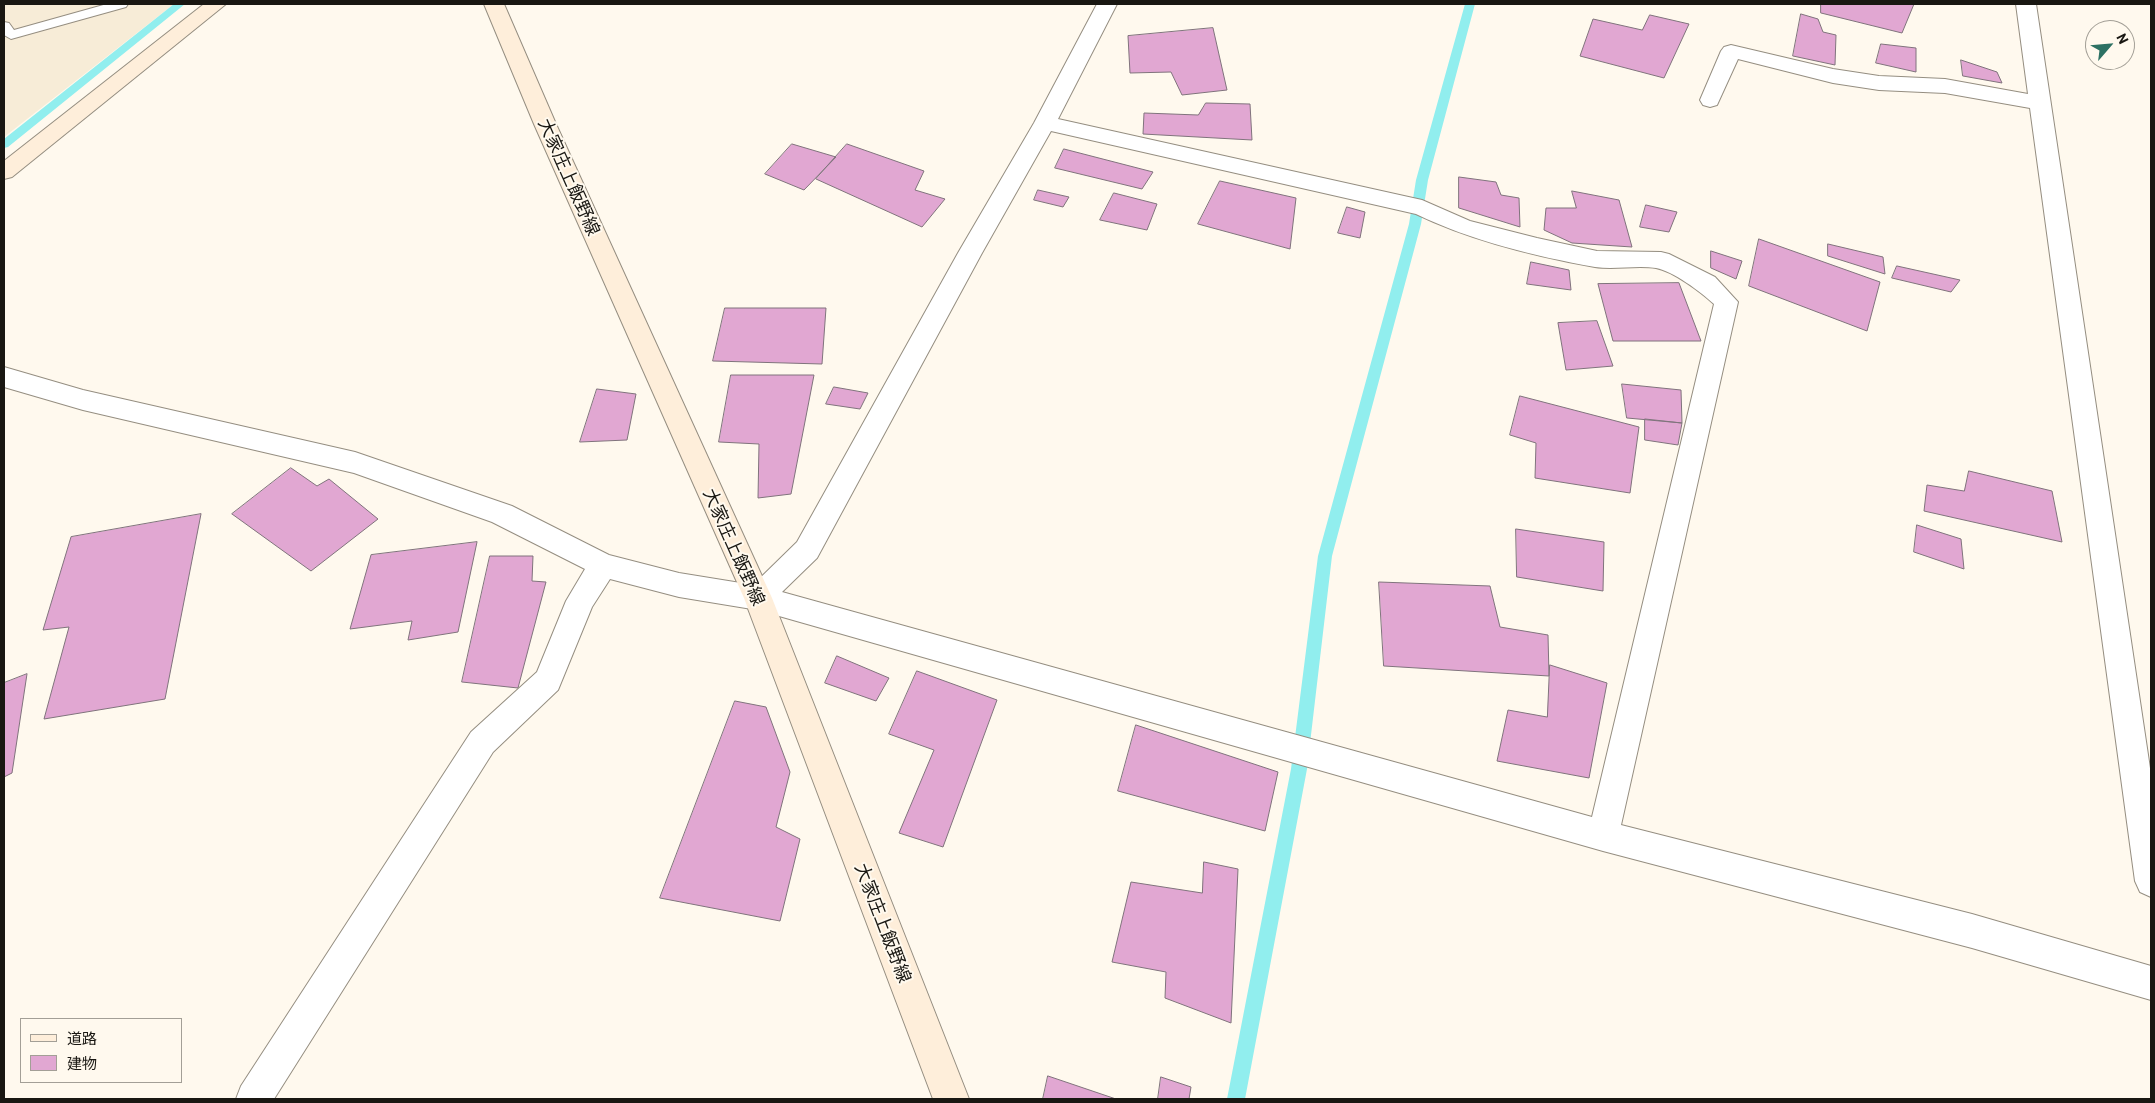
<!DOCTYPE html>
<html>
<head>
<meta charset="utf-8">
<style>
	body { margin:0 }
	#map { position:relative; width:2155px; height:1103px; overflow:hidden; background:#fff9ee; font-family:Barlow,"Noto Sans JP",sans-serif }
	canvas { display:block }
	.frame { position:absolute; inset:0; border:5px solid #191712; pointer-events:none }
	.legend { position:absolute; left:20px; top:1018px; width:162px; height:65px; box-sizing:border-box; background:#fff9ee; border:1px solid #a39f96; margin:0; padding:6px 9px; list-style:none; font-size:15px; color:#191712 }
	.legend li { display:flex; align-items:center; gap:10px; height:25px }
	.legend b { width:25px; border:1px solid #a39f96 }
	.north { position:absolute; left:2085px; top:20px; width:50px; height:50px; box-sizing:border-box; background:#fff9ee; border:1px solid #a39f96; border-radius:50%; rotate:63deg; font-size:14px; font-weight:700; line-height:20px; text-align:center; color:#191712 }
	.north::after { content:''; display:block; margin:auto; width:18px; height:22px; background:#2d7163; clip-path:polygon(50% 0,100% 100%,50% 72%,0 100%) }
</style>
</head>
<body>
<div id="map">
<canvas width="2155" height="1103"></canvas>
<div class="frame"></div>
<ul class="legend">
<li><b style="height:6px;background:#feeeda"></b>道路</li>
<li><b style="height:14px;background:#e1a7d2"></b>建物</li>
</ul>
<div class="north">N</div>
</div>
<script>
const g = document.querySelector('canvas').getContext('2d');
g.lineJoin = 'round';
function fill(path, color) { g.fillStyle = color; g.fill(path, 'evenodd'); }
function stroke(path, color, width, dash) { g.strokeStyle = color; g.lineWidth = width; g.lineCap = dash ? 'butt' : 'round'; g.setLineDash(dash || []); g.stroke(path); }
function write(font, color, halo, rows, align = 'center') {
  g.font = font + ' Barlow,"Noto Sans JP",sans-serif'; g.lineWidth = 4; g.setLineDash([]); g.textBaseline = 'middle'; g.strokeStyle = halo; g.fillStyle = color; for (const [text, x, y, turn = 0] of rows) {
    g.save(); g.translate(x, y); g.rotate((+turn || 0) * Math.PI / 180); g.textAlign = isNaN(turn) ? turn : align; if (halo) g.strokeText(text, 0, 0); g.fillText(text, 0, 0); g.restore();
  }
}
const built = new Path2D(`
	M4,4H174L4,137Z`);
const stream = new Path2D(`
	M174,4H185L8,147L4,148V139Z
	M1465,4H1475L1428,180L1421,224L1332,556L1307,769L1245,1099H1227L1291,769L1318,556L1409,224L1416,180Z`);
const building = new Path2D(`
	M1821,4H1914L1902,33L1821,13Z
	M1801,14L1818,19L1823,32L1836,35L1835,65L1793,56Z
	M1650,15L1689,24L1664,78L1580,56L1593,19L1642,30Z
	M1213,28L1227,90L1182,95L1171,72L1130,73L1128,36Z
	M1881,44L1916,48V72L1876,63Z
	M1961,60L1997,72L2002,83L1963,76Z
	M1206,103L1250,104L1252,140L1143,134L1144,113L1198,115Z
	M792,144L836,157L804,190L765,174Z
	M847,144L924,171L915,190L945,199L922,227L816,179Z
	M1064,149L1153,172L1142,189L1055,168Z
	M1459,177L1496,182L1501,195L1519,198L1520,227L1459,208Z
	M1220,181L1296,198L1290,249L1198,224Z
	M1038,190L1069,197L1063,207L1034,200Z
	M1572,191L1619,200L1632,247L1572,243L1544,230L1546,208H1576Z
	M1114,193L1157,204L1147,230L1100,220Z
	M1646,205L1677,212L1669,232L1640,227Z
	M1347,207L1365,212L1360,238L1338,233Z
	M1759,239L1880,282L1867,331L1749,286Z
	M1828,244L1883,257L1885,274L1828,256Z
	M1711,251L1742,261L1736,279L1711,268Z
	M1531,262L1569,270L1571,290L1527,284Z
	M1897,266L1960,280L1951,292L1892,278Z
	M1679,283L1701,341H1613L1598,284Z
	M725,308H826L822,364L713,361Z
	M1597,321L1613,366L1566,370L1558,323Z
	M731,375H814L791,494L758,498L759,444L719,442Z
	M1622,384L1681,390L1682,423L1627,418Z
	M834,387L868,393L860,409L826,404Z
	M597,389L636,394L627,440L580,442Z
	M1520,396L1639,427L1630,493L1535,478L1536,443L1510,435Z
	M1645,419L1682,423L1678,445L1645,440Z
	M291,468L317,486L329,479L378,519L311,571L232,514Z
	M1969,471L2052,491L2062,542L1924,511L1927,485L1964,491Z
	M201,514L165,699L44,719L69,627L43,630L71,537Z
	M1917,525L1961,539L1964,569L1914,552Z
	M1516,529L1604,542L1603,591L1517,577Z
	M477,542L458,632L408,640L412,621L350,629L371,555Z
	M490,556H533L532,581L546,582L518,688L462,682Z
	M1379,582L1490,586L1500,627L1548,635L1549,676L1384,666Z
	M837,656L889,678L876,701L825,683Z
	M1550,665L1607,683L1589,778L1497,761L1508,710L1547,717Z
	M917,671L997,700L943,847L899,833L934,750L889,734Z
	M27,674L12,773L4,777V683Z
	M735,701L766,707L790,772L776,827L800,839L780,921L660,898Z
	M1136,725L1278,772L1265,831L1118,791Z
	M1204,862L1238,869L1231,1023L1165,998L1166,972L1112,962L1131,882L1202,893Z
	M1048,1076L1116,1099H1043Z
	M1161,1077L1191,1087L1189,1099H1158Z`);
const lane = new Path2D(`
	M107,4H128L126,7L11,39L4,35V22L9,23L14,30Z`);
const street = new Path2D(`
	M1097,4H1117L1058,119L1422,200L1470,221L1537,238L1597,251L1661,252L1669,254L1715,277L1738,302L1621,825L1972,914L2151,966V1000L1972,948L1603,851L758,610L679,597L610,579L592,607L558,690L493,752L274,1099H236L241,1086L471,732L537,672L566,601L585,569L492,522L354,473L83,410L4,387V367L83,390L355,452L512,506L609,555L679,573L753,585L797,542L958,253L1034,123ZM1051,131L1416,214C1472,241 1534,256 1595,267C1615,270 1636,265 1656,268C1673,271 1701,292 1714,304L1592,817L782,592L817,558L982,253Z
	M2016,4H2036L2151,775V897L2140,892L2135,881L2030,108L1945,93L1879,90L1833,83L1738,59L1717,105L1710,107L1703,105L1700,100L1721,51L1724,47L1731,45L1833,69L1879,76L1945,79L2028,94Z`);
const secondary = new Path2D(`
	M204,4H226L12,177L4,179V161Z
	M484,4H504L556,124L772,598L969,1099H933L744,598L534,124Z`);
const streetNames = [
	["大家庄上飯野線",569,177,66],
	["大家庄上飯野線",734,547,66],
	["大家庄上飯野線",883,923,69]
];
fill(built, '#f7ecd7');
fill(stream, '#91eeee');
fill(building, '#e1a7d2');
stroke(building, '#80737c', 1);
stroke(lane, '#958e81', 2);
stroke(street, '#958e81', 2);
stroke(secondary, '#958e81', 2);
fill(lane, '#fff');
fill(street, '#fff');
fill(secondary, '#feeeda');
write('18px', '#191712', '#fff9ee', streetNames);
</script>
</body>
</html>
